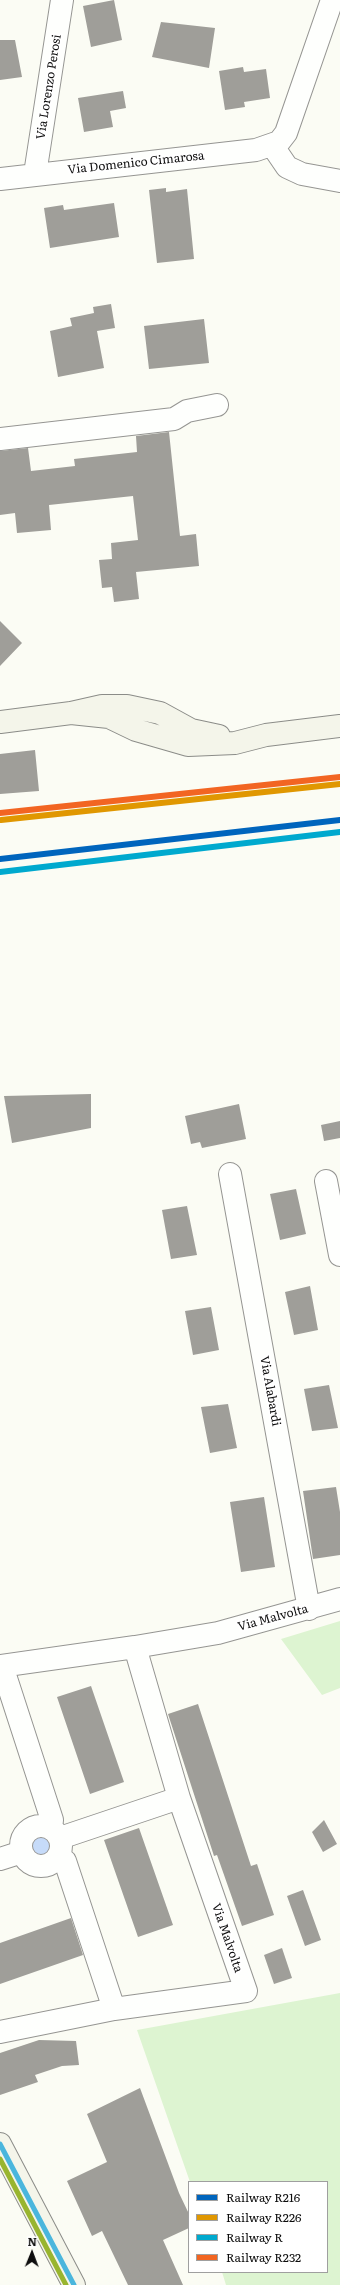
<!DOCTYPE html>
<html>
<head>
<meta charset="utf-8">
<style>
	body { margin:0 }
	#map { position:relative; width:340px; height:2285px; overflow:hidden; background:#fbfcf4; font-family:Literata,serif }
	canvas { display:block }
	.legend { position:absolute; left:188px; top:2181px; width:140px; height:92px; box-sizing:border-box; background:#fff; border:1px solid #9f9f9f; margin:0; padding:5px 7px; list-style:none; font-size:12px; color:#0e0e0e }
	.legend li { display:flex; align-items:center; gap:8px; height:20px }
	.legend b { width:20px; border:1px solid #9f9f9f }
	.north { position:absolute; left:12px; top:2233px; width:40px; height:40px; -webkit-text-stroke:3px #fff; paint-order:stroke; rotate:1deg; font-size:11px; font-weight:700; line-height:16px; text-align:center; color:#0e0e0e }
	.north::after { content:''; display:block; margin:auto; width:14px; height:18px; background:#0e0e0e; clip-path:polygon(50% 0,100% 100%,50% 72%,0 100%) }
</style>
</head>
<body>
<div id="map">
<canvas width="340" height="2285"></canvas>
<ul class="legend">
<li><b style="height:5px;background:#0065bd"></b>Railway R216</li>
<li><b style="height:5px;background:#e09701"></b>Railway R226</li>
<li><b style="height:5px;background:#00a9ce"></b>Railway R</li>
<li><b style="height:5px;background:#f26522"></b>Railway R232</li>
</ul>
<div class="north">N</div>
</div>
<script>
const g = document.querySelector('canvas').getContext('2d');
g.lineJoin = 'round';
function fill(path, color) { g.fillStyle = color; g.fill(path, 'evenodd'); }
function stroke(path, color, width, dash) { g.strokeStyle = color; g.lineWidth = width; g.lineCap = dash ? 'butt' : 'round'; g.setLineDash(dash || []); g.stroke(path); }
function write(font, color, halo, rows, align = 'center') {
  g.font = font + ' Literata,serif'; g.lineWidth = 4; g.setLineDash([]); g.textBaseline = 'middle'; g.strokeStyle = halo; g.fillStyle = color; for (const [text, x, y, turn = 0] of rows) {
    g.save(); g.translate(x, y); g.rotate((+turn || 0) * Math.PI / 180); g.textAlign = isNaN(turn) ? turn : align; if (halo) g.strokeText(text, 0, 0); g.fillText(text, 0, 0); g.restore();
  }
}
const green = new Path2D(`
	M340,1621V1688L322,1695L281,1639Z
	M340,1993V2285H226L222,2272H327V2182H190L137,2030Z`);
const water = new Path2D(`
	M29 1845a12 12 0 1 1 24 0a12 12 0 1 1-24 0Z`);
const building = new Path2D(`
	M114,0L122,40L91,47L83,6Z
	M161,22L215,28L209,68L152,57Z
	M0,40H15L22,77L0,80Z
	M243,67L244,72L266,69L270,98L244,102L245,107L225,110L219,71Z
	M123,91L126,108L110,111L113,127L84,132L78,98Z
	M166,188V192L187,189L194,259L157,263L149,190Z
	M114,203L119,237L50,248L44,208L63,205L64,210Z
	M111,304L115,328L97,331L104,368L58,377L50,331L72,326L70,318L94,313L93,307Z
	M204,319L209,363L149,369L144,326Z
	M169,432L180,536L196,534L199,566L136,572L139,599L114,602L112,587L102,588L99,560L112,559L111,543L138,540L133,496L49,505L51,530L17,533L15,513L0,515V451L28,448L31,471L75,466L74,459L137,452L136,436Z
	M0,621L22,643L0,666Z
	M35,750L39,791L0,794V754Z
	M91,1094V1128L12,1143L4,1096Z
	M239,1104L246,1139L202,1148L200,1142L191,1144L185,1116Z
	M340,1121V1138L324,1141L321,1125Z
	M296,1189L306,1234L280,1240L270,1194Z
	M187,1206L197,1255L171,1259L162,1210Z
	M310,1286L318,1330L294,1335L285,1292Z
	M211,1307L219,1350L193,1355L185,1311Z
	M329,1385L338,1428L312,1431L304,1389Z
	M228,1404L237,1448L210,1453L201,1407Z
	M336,1487L340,1512V1555L313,1559L303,1491Z
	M264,1497L275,1567L241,1572L230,1502Z
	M91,1686L124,1782L90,1794L57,1697Z
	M198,1704L251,1866L257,1864L274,1915L242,1926L217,1855L214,1856L168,1714Z
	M324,1820L337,1844L323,1852L312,1832Z
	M139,1828L173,1925L138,1937L104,1840Z
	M303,1890L321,1940L305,1946L287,1896Z
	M71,1918L83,1955L0,1984V1943Z
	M282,1948L292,1978L274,1984L264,1955Z
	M39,2040L76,2041L79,2065L62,2066L35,2075L38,2082L0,2095V2053Z
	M140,2088L179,2193L189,2214V2228L163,2240L183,2285H128L102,2231L92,2236L67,2181L107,2162L87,2114Z`);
const street = new Path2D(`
	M272,145L287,167L302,174L340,181
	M35,174L62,0
	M0,179L256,150L279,142L286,133L332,0
	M0,439L174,419L187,411L217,405
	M230,1174L309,1609
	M326,1181L340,1255
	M0,1666L135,1647L218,1633L340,1599
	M2,1666L52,1820L51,1828
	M21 1846a20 20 0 1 1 40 0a20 20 0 1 1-40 0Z
	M60,1838L179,1798
	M59,1857L65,1861L114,2009
	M0,1859L22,1852
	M0,2032L114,2009L246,1991L179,1798L135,1647`);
const secondary = new Path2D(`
	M71,713L109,717L136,730L188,745L235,743L266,735L340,726
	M0,722L71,713L102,706H127L160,713L191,730L219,736
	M0,2144L74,2285`);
const bus1 = new Path2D(`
	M0,2144L74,2285`);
const bus2 = new Path2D(`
	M0,2159L66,2285`);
const rail1 = new Path2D(`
	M0,859L340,820`);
const rail2 = new Path2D(`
	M1,820L340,784`);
const rail3 = new Path2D(`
	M0,872L340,832`);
const rail4 = new Path2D(`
	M0,813L340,777`);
const streetNames = [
	["Via Lorenzo Perosi",49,87,-81],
	["Via Domenico Cimarosa",136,163,-6],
	["Via Alabardi",270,1391,80],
	["Via Malvolta",273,1618,-15],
	["Via Malvolta",227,1938,71]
];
fill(green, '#ddf4d1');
fill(water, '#c6dbf9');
fill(building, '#9f9e99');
stroke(street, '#959592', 24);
stroke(secondary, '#8b8c88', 24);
stroke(street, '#fefffd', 22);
stroke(secondary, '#f4f5ea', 22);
stroke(bus1, '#4ab6dd', 5);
stroke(bus2, '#99b52f', 5);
stroke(rail1, '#0065bd', 6);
stroke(rail2, '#e09701', 6);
stroke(rail3, '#00a9ce', 6);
stroke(rail4, '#f26522', 6);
write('12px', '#0e0e0e', '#fff', streetNames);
</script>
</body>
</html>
